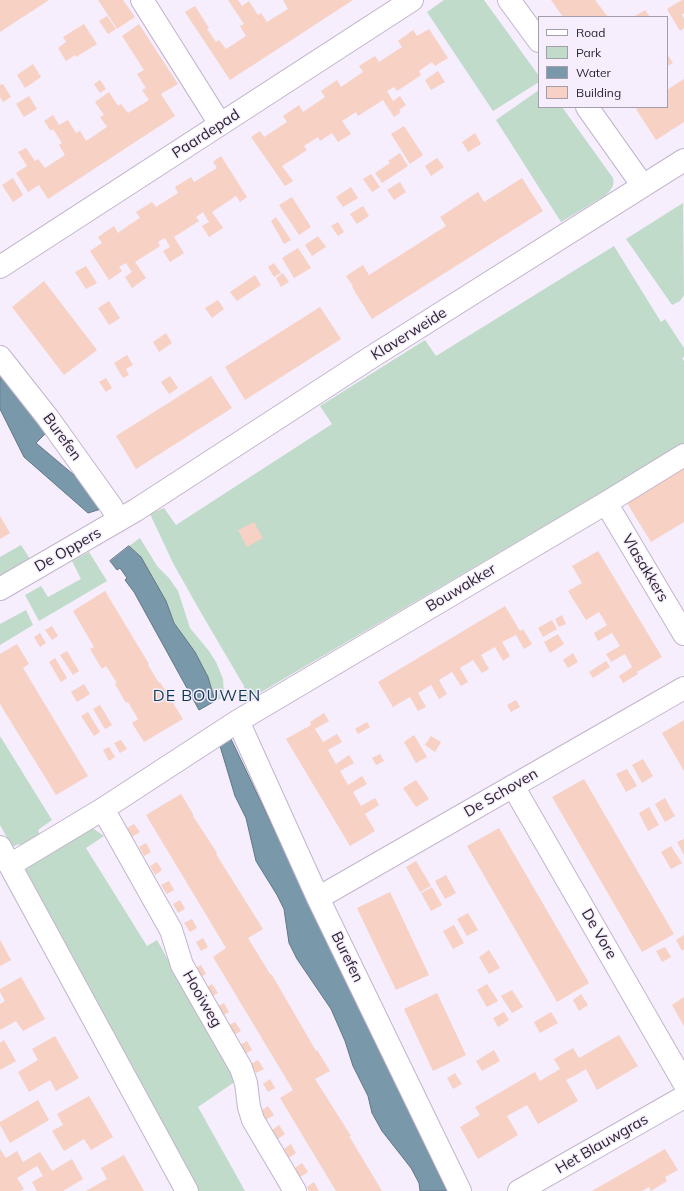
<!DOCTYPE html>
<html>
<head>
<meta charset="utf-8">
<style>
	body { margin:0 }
	#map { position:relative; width:684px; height:1191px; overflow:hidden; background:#f6edfd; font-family:Mulish,sans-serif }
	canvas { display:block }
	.legend { position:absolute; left:538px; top:16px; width:130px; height:92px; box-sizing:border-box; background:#f6edfd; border:1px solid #a49daa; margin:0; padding:5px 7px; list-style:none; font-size:12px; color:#2a252e }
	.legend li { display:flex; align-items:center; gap:8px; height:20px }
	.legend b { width:20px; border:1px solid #a49daa }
</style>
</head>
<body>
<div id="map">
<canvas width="684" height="1191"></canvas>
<ul class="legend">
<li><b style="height:5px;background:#fff"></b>Road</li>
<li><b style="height:11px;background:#c0dbc9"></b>Park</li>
<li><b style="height:11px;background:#7999ab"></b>Water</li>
<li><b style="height:11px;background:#f6d1c4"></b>Building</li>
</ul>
</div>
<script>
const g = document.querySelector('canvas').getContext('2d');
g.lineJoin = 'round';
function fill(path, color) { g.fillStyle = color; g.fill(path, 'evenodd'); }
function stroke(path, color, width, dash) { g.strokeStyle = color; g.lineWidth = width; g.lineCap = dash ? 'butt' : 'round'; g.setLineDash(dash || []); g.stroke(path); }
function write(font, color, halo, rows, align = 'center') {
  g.font = font + ' Mulish,sans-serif'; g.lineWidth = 3; g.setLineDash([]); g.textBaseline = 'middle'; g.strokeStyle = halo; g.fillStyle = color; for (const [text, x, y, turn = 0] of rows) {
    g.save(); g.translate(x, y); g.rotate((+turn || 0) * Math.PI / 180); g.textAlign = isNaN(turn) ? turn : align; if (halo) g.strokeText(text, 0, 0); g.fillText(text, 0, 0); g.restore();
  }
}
const green = new Path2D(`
	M444,0H484L539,76V82L493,111L427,12Z
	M539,90V107H562L613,178C615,185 611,190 606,195L561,222L496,120Z
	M683,203L684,295L680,301L672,305L626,239Z
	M614,246L661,322L665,319L684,348V357L682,358L684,361V444L246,701L244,694V686L200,611L173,563L150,514L164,508L176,525L332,424L320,406L425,340L436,356Z
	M140,538L157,566L169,578L178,591L190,628L209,651L216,662L223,679L224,697L215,701L208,677L195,652L174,623L166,601L141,557L129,546Z
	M21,545L30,559L0,576V557Z
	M89,552L107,581L39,621L25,595L41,586L48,597L81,579L72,561Z
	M26,610L33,625L0,645V624Z
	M0,736L52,820L38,830L40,835L21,847L19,844L12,847L0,825Z
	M91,827L104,836L86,848L147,946L157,940L236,1081L198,1107L245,1191H199L24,871L33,862Z`);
const water = new Path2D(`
	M0,374L46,433L36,443L87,486L101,509L88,513L24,457L0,409Z
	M129,546L141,557L166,601L174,623L195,652L208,677L215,701L199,710L134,592L125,580L127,578L120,568L117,570L110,561Z
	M230,737L447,1191H420L419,1183L411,1168L382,1131L372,1113L368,1096L353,1066L345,1041L331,1009L297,959L289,943L284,909L277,895L256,861L246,818L235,796L220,746Z`);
const building = new Path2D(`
	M0,0H49L0,32Z
	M98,0H123L135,17L117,29Z
	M228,0H238L242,6L249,1L258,15L261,13L267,22L288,9L283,0H353L230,80L185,12L195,6L209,28L207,29L216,42L219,40L226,49L246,36L240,26L244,24Z
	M551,0H595L608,17H563Z
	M682,0H684V13L682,15L684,18V28L680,31L667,9Z
	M645,10L650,17H635V16Z
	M107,16L116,29L108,34L99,21Z
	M84,24L97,44L76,57L75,55L66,61L58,48L66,42L63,37Z
	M139,24L178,84L161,94L175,116L48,199L39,185L28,192L16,173L27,166L18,152L26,148L35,161L38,159L45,168L65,155L59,145L62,143L53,129L51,131L44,121L53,115L59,125L68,120L76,133L80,131L86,141L107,127L100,117L104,115L95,102L109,92L118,106L121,104L128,113L149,100L142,90L146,88L137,74L144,70L122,36Z
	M429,29L448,58L435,66L432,62L419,71L421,75L397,91L394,87L387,91L393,101L400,96L406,105L399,110L401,112L394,117L383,100L358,116L356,112L342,121L351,134L338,142L332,133L320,141L318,137L304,146L307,150L282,166L293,181L285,186L251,137L260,131L264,137L287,122L283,116L299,105L303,112L325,97L321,91L337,80L341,87L363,72L359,66L375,56L379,62L402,47L398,41L413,30L417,36Z
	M667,54L673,63L667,66Z
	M33,64L41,77L25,88L17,75Z
	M438,71L445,82L431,90L425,80Z
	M684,79V122L656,140L636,109L640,107H667V90Z
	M100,80L106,89L100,93L94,84Z
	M3,84L11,97L3,102L0,97V85Z
	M29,96L37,109L24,117L16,104Z
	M404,126L423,155L410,164L391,134Z
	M475,133L481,144L468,152L462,142Z
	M400,153L408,166L382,183L375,173L390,163L388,161Z
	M221,156L247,197L240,202L236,196L212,212L223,228L209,237L202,226L209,222L203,212L196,217L199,221L174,237L184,253L170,262L163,251L170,247L165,238L158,242L160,246L135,262L146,278L132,288L125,277L132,272L126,263L119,267L122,271L109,280L90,251L102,243L98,237L114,226L118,233L129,225L140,218L136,212L152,202L156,207L178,193L175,187L191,177L194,182L217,168L213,162Z
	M437,158L444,167L431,176L425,166Z
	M371,174L380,187L372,192L363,179Z
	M13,178L23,195L13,202L2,185Z
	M522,178L543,211L372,319L352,287L353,286L346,276L363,265L369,275L446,226L440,217L478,192L484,202Z
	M400,182L406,192L394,200L387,190Z
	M351,187L358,198L343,207L336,197Z
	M292,197L311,227L299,235L279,205Z
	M363,206L369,216L357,224L350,214Z
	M276,217L291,240L284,244L271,221Z
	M338,222L344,232L338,236L331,226Z
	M318,236L326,247L312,256L305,245Z
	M298,248L311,268L294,278L282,258Z
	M274,263L281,273L274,277L268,267Z
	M86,266L97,283L86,289L75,272Z
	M283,273L289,282L281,287L276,278Z
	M255,275L261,285L237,301L230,292Z
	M44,281L97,350L64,375L12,307Z
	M218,300L224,309L212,318L205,308Z
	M109,301L120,318L109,325L98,308Z
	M320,307L341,339L245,400L225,367Z
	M166,333L172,343L159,352L153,342Z
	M127,355L133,365L126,369L129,375L123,378L114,363Z
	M170,376L178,388L169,394L161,382Z
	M211,376L232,408L136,469L116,436Z
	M106,378L112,388L106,392L99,382Z
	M684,465V522L651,542L625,500Z
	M0,516L10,533L0,539Z
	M254,522L263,538L247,547L238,530Z
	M598,551L662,657L637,672L638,674L623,683L619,676L632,667L625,654L611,662L606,654L620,646L612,633L598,641L594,633L607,625L599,612L586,620L568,591L582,583L572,566Z
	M105,591L149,664L148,665L159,683L160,682L183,719L144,742L132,723L138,719L128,702L126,703L115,684L117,683L106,666L102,669L90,649L94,647L73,611Z
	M505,606L520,631L523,629L532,644L524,649L516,635L502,642L510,656L503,661L495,647L481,655L489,669L482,673L473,660L460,668L468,682L461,686L452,672L439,680L447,694L439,699L431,685L418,693L426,707L418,711L410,697L393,707L378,682Z
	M562,615L566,624L559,627L555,619Z
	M552,620L557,629L543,637L538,628Z
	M52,626L58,636L52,640L45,630Z
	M40,633L46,643L40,647L34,637Z
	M558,634L564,644L550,653L544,642Z
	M17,644L29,664L23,668L88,776L56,795L0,704V654Z
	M67,651L79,671L73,675L60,655Z
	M573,653L578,662L568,668L563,660Z
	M55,658L67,678L61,682L49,662Z
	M606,661L610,667L593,678L589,672Z
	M84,684L90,694L77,702L71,692Z
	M516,700L520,707L511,712L507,705Z
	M100,705L112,725L105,729L93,709Z
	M88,712L100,732L94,736L81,716Z
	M324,713L329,721L315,729L323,742L337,734L342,742L328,750L336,764L349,755L354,763L340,771L348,785L362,776L367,784L353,792L361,806L375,798L379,805L365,814L375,831L350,846L286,739L311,725L310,722Z
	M684,720V771L662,733Z
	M367,722L370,727L358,734L355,729Z
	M414,735L427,757L416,763L404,742Z
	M431,736L441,742L435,752L425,745Z
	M121,740L127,749L120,753L114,743Z
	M109,747L115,757L109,761L103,750Z
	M380,754L384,761L376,765L372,758Z
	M643,759L653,776L642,783L632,765Z
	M627,769L637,786L626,792L616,774Z
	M584,779L674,934L642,952L552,797Z
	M416,780L429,799L416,807L403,788Z
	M181,794L193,814V816L217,853L216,854L263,929L248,938L270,974L272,975L316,1051L317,1050L330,1071L315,1079L351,1136H349L382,1191H336L280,1098L293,1090L213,957L226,948L146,815Z
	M665,798L675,816L665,822L655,804Z
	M649,807L659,825L648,831L639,813Z
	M134,824L140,832L132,837L127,828Z
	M499,828L589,983L557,1002L467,846Z
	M684,839V855L677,842Z
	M146,843L151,852L144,856L139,847Z
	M671,846L682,863L671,869L661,852Z
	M416,861L431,886L420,892L406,867Z
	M157,862L162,870L155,875L150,866Z
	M446,875L456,893L445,899L435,881Z
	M169,881L174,890L167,894L161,885Z
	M432,887L442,905L431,911L421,893Z
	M390,892L429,975L396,990L357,908Z
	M180,900L185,909L178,913L173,904Z
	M468,913L478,930L467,936L457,919Z
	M192,919L197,928L190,932L184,923Z
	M454,925L464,943L453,949L443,931Z
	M684,935V949L682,951L676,940Z
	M203,938L208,947L201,951L196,942Z
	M0,940L11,960L0,966Z
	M665,947L671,957L662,962L656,951Z
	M489,950L500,968L489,974L479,957Z
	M201,965L206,974L199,978L194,969Z
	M21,977L45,1019L23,1031L16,1021L0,1030V1004L5,1001L0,992V989Z
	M212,984L218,993L211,997L205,988Z
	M487,984L498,1001L487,1007L477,990Z
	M512,990L523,1007L512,1013L501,996Z
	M437,993L466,1055L433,1071L404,1009Z
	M581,994L588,1005L579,1011L573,1000Z
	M684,997V1026L672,1005Z
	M224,1003L229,1012L222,1016L217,1007Z
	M504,1012L509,1020L498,1027L493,1018Z
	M551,1012L558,1023L540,1033L534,1022Z
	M235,1022L241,1031L234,1035L228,1026Z
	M619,1035L638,1066L597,1090L586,1069L576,1075L566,1080L578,1101L538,1124L527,1105L507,1116L518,1135L478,1159L460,1127L480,1115L475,1107L535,1072L540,1081L560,1069L554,1059L573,1048L579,1058Z
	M55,1036L79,1078L56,1091L50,1080L29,1092L18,1072L38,1060L32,1049Z
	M4,1040L16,1061L0,1070V1043Z
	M247,1041L252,1050L245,1054L240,1045Z
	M494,1050L500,1061L482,1071L476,1061Z
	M258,1060L264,1069L256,1073L251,1064Z
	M455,1073L462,1084L453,1089L447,1078Z
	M270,1079L275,1088L268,1092L263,1084Z
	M89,1096L113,1137L91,1150L84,1139L64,1151L52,1131L63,1125L57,1114Z
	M38,1100L49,1120L10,1143L0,1125V1122Z
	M268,1106L274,1115L266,1120L261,1111Z
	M279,1125L285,1134L278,1139L272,1130Z
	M291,1144L296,1153L289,1158L284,1149Z
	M0,1149L6,1158L17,1151L23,1162L40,1152L52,1171L72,1159L83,1179L63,1191H37L32,1182L43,1176L37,1166L17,1178L24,1189L20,1191H0Z
	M665,1149L678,1170L665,1177L667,1181L651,1191L649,1187L642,1191H592Z
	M124,1155L144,1191H86L107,1179L101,1168Z
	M302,1163L308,1172L300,1177L295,1168Z
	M314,1182L319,1191H309L307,1187Z`);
const minor = new Path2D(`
	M142,0L220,124
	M509,0L539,41
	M587,107L643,186
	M0,267L412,0
	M0,357L48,418L111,506L119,520
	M606,503L684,634
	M0,589L136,510L370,358L684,160
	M238,721L318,898L460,1191
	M513,786L684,1083
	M103,809L171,930L182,965L241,1068L246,1083L249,1107L253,1120L295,1191
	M0,847L187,1191
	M10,865L103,809L238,721L606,503L684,455
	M318,898L684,688
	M519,1191L684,1097`);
const streetNames = [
	["Paardepad",206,134,-33],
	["Klaverweide",409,334,-32],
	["Burefen",62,437,54],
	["De Oppers",68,550,-30],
	["Vlasakkers",645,568,59],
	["Bouwakker",461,588,-31],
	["De Schoven",501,793,-30],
	["De Vore",599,934,60],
	["Burefen",347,957,64],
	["Hooiweg",202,999,60],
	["Het Blauwgras",602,1144,-30]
];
const neighbourhoodNames = [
	["DE BOUWEN",207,696]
];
fill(green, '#c0dbc9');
fill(water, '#7999ab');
stroke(water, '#617686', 1);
fill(building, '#f6d1c4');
stroke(minor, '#c3b4cd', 24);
stroke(minor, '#fff', 22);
write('15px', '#2a252e', '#f6edfd', streetNames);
g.letterSpacing = '1px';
write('16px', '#0d3a4f', '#f6edfd', neighbourhoodNames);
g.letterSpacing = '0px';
</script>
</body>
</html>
